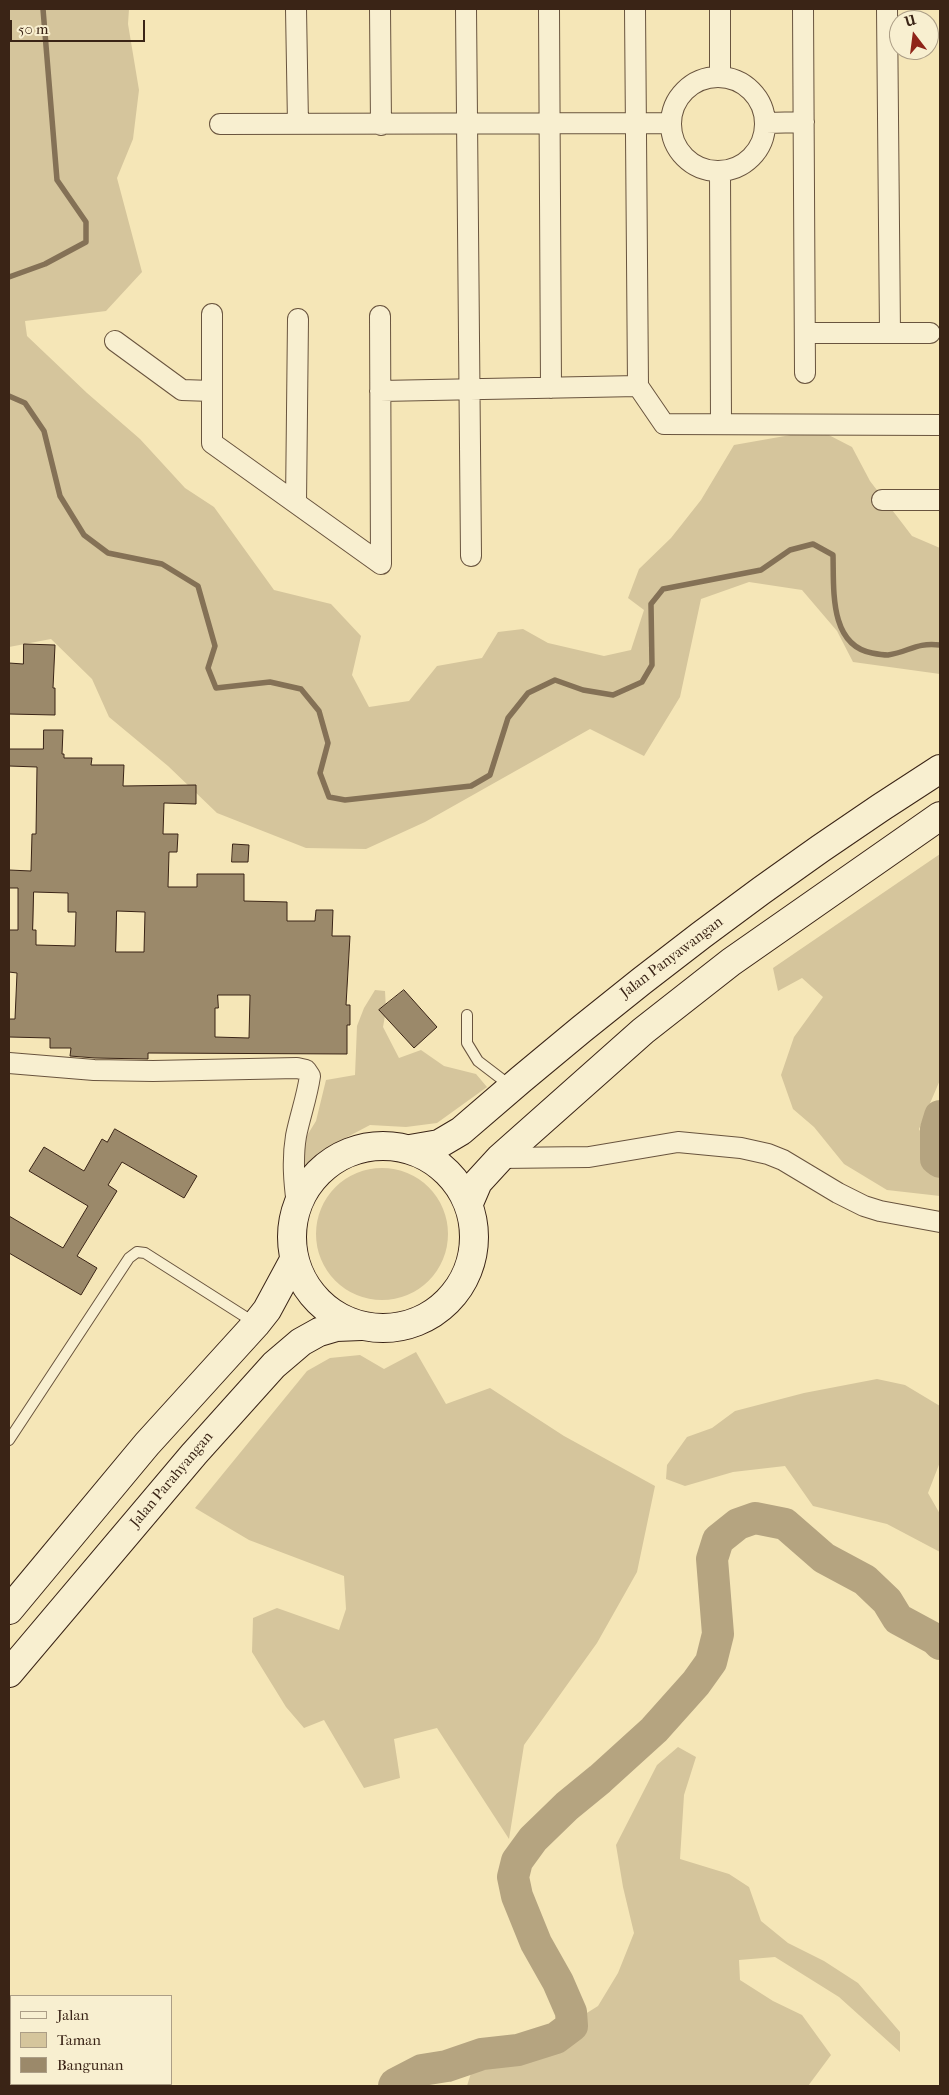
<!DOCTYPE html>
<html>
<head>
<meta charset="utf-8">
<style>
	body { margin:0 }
	#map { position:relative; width:949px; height:2095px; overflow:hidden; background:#f5e6b7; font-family:"IM FELL French Canon",serif }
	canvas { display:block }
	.frame { position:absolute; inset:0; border:10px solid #3a2416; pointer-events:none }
	.legend { position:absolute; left:10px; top:1995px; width:162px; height:90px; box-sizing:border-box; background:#f8efd0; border:1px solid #ac9e86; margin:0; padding:6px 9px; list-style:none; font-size:15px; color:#3a2416 }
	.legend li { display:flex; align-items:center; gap:10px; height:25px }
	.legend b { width:25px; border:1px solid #ac9e86 }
	.north { position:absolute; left:889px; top:10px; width:50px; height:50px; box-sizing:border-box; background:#f8efd0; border:1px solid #ac9e86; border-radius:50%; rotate:345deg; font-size:14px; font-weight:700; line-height:20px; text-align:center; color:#3a2416 }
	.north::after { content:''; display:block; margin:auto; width:18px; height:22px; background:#8f2418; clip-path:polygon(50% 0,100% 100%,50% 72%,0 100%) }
	.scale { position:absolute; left:10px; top:20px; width:135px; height:22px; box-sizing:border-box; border:2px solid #3a2416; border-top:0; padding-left:6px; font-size:15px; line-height:18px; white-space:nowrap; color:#3a2416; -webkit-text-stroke:4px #f8efd0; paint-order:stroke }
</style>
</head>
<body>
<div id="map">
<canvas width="949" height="2095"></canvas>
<div class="frame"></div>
<ul class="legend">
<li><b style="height:6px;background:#f8efd0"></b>Jalan</li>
<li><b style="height:14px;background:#d5c59c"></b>Taman</li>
<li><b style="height:14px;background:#9b896a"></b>Bangunan</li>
</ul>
<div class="north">U</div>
<div class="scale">50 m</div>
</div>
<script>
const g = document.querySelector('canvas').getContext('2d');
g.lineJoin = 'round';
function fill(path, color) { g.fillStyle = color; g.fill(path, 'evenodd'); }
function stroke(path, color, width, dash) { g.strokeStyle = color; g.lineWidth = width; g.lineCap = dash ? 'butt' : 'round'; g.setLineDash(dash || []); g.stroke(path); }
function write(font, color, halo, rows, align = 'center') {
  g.font = font + ' "IM FELL French Canon",serif'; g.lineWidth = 5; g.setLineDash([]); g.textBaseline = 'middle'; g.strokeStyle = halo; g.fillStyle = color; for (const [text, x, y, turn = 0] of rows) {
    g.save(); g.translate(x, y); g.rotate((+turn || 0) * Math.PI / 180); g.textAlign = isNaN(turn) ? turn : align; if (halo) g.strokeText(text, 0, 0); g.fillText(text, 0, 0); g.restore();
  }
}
const green = new Path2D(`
	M9,9H129L128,24L139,90L133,139L117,178L142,272L106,311L25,321L27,336L87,393L140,439L185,488L214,507L274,590L331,604L361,636L352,675L369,707L409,701L437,666L482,658L498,632L523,629L548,643L604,656L631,650L644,610L628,598L639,569L671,538L701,500L734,445L819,430L852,447L870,481L912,536L940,548V674L853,662L837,631L802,590L749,582L701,599L680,697L644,756L590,729L425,822L366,849L306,848L217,813L168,766L109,717L92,679L51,639L9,647Z
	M940,854V1080L919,1129L940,1172V1196L887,1190L844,1164L814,1127L793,1109L781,1075L794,1037L823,997L802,978L778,991L773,968Z
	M375,990L385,991L386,1010L383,1027L399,1058L421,1050L444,1066L476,1074L487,1087L437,1123L406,1127L370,1125L334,1144L303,1167V1142L316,1121L326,1080L355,1075L357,1026L364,1008Z
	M316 1234a66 66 0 1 1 132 0a66 66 0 1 1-132 0Z
	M416,1352L446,1404L490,1388L564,1436L655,1486L637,1572L597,1643L524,1745L509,1839L437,1728L394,1739L400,1778L364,1788L324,1720L304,1728L286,1707L252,1652L253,1618L277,1608L339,1630L346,1609L344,1576L249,1540L195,1508L307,1371L330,1358L360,1355L384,1369Z
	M877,1379L905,1385L940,1406V1462L928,1493L940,1514V1552L887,1524L813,1506L785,1466L733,1472L685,1486L666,1479L667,1465L687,1437L712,1428L735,1411L804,1393Z
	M678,1747L696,1757L684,1795L680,1859L729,1874L749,1887L761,1921L788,1943L824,1961L858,1983L900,2032V2052L839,1997L775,1957L739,1960L740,1980L773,2001L802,2015L831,2055L808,2086H467L471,2073L542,2041L598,2006L618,1973L634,1933L623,1887L616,1845L657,1765Z`);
const stream = new Path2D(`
	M9,277L45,264L86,242V222L57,180L43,9
	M9,396L25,403L44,431L60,496L84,535L108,553L162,564L198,586L215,646L208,668L216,688L270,682L301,689L319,711L328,743L320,773L329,797L345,800L471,786L490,775L508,718L528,693L555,680L583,690L613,695L642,682L652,665L651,604L663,589L761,570L790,550L813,544L833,555C834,589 829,645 872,653C877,654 883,655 888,655C909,652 916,642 940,645`);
const river = new Path2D(`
	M940,1116L936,1129V1159L940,1162
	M394,2086L395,2084L422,2070L447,2066L482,2054L518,2050L556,2038L572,2026L571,2012L558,1982L536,1943L517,1896L513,1877L517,1861L533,1839L567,1806L600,1779L654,1730L696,1683L711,1662L718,1634L712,1559L718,1540L738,1524L755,1518L785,1524L824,1558L865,1580L887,1601L898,1619L935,1639L940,1644`);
const building = new Path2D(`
	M24,644L55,645L53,688H55V715L9,714V663L23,664Z
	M44,730H63L62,754H64V758H92L91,765H124L123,786L196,785V804L164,803L163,834H178L177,852H169L168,887H197V874H244V901L287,902V921H315L316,910H333L332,936H350L346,1005H350V1025H347V1054L148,1053V1059L95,1058L70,1056L71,1048H50V1038L9,1037V1019H15L17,973L9,972V930H18V888H9V870L31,871L32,834H36L37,767L9,766V749H43ZM34,892L68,893V912H76L75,946L36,945V930H33ZM117,911L145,912L144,952H116ZM218,995H250L249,1038L215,1037V1008H218Z
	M233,844L249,845L248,862H232Z
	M404,990L437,1027L414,1048L379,1010Z
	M115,1129L197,1176L184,1198L122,1162L108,1185L117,1191L77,1256L97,1268L81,1295L9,1253V1216L63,1248L88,1206L29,1171L44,1147L84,1171L102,1139L107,1142Z`);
const lane = new Path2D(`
	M467,1015V1043L478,1061L512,1087
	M9,1440L129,1258L137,1252L145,1253L255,1323`);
const street = new Path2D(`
	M296,9L298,124
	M380,9L381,125
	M466,9L471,556
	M549,9L551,388
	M635,9L638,386
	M720,9V77
	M803,9L805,373
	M887,9L890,333
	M671 124a47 47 0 1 1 94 0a47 47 0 1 1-94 0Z
	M766,123L804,122
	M220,124L671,123
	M720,171L721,424
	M212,314V443L381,564L380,316
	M805,333H930
	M115,341L182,390L212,391
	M380,391L638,386L664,424L940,425
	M882,500H940
	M296,503L298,319
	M9,1063L94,1070L153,1071L297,1068L306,1070L310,1076C307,1097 300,1116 296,1136C292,1160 294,1182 297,1205
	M500,1158L589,1157L678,1142L741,1148L768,1154L783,1160L838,1193L864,1206L880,1211L940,1222`);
const secondary = new Path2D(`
	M292 1237a91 91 0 1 1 182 0a91 91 0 1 1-182 0Z
	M410,1149L439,1144L461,1131C612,999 770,877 940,769
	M469,1203L478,1182L500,1158L643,1031L731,962L940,816
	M9,1610L147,1444L256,1324L267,1310L294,1260
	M9,1673L194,1454L274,1365L301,1342L319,1332L336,1327L361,1326`);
const streetNames = [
	["Jalan Panyawangan",672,958,-37],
	["Jalan Parahyangan",172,1480,-50]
];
fill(green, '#d5c59c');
stroke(stream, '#847156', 5.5);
stroke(river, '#b5a480', 32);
fill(building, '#9b896a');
stroke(building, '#3a2416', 1);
stroke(lane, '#69543e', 12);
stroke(street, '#69543e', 22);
stroke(secondary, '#3a2416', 30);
stroke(lane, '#f8efd0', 10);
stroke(street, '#f8efd0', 20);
stroke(secondary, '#f8efd0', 28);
write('15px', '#3a2416', '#f8efd0', streetNames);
</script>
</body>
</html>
